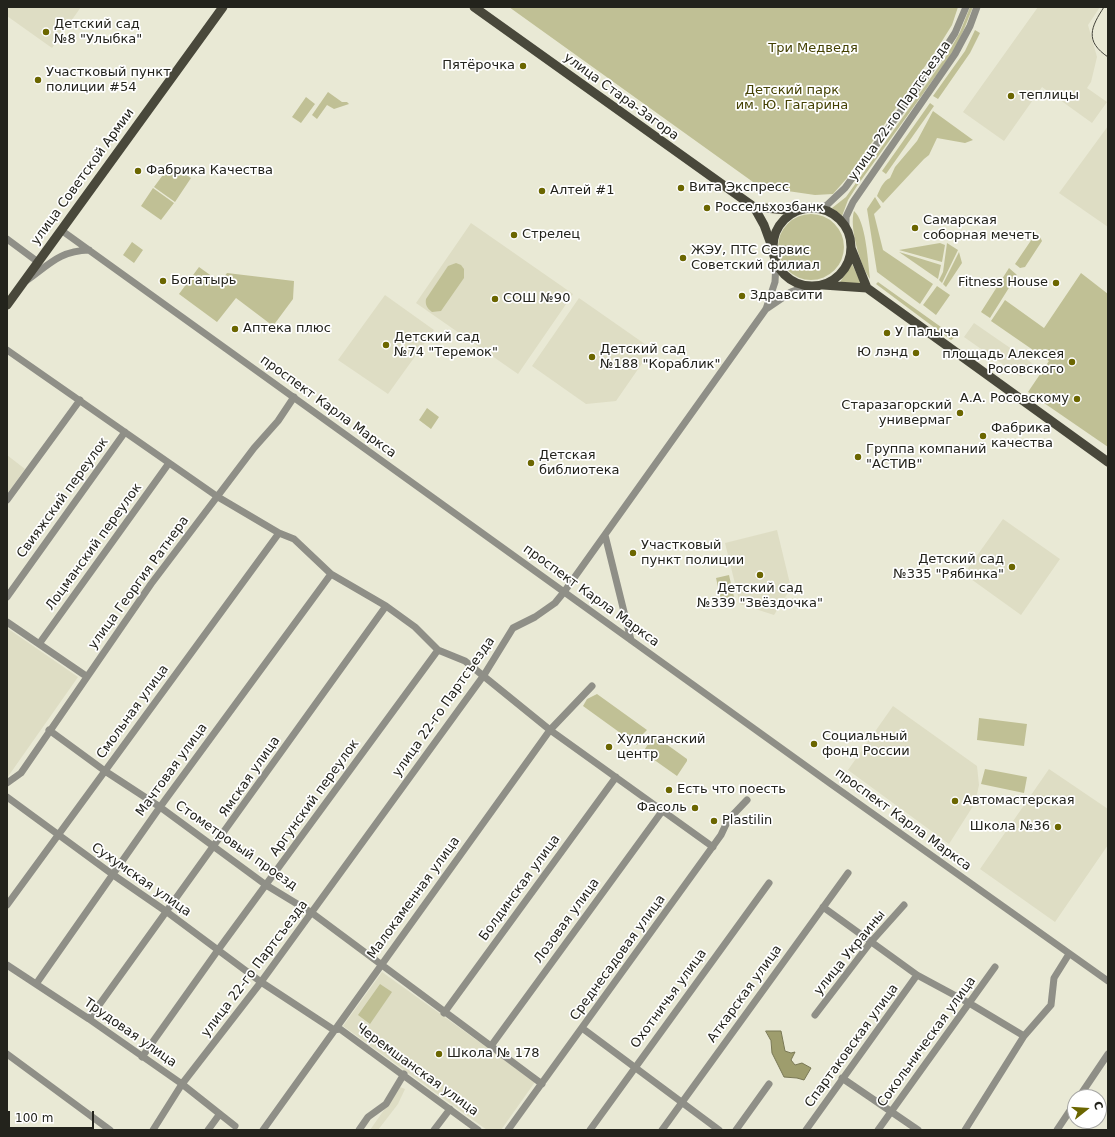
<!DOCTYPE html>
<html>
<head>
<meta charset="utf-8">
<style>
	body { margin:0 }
	#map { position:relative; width:1115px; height:1137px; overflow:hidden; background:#e9e9d5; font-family:"DejaVu Sans",sans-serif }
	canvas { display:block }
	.frame { position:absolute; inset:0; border:8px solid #23231c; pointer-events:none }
	.north { position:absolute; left:1067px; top:1089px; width:40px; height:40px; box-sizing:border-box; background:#fff; border:1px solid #a7a7a4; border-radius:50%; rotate:73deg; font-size:11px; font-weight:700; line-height:16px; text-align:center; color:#23231c }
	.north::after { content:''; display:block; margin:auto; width:14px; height:18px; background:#6b6600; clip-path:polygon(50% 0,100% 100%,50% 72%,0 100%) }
	.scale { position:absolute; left:8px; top:1111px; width:86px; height:18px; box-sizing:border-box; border:2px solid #23231c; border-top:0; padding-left:5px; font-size:12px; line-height:14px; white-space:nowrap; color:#23231c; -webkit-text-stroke:3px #fff; paint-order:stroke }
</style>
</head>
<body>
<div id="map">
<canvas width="1115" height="1137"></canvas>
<div class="frame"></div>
<div class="north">С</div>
<div class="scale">100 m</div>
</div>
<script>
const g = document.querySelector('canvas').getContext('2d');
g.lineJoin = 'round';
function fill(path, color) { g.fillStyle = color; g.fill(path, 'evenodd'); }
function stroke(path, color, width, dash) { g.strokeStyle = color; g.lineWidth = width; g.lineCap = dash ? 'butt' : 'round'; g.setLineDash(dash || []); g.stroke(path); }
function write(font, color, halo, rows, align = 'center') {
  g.font = font + ' "DejaVu Sans",sans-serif'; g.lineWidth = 3.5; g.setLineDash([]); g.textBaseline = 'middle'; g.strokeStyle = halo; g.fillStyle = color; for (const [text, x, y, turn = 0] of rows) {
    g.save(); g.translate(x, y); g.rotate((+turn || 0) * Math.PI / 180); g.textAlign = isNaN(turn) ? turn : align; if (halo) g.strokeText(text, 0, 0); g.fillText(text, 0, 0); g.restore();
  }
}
const built = new Path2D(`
	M7,7H81L52,48L7,16Z
	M1038,7H1100L1088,25L1097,57L1091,82L1087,88L1107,102L1092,123L1042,87L1004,141L963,112Z
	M1108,126V227L1059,193Z
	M471,223L573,294L518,374L416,303Z
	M385,295L434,330L388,394L338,360Z
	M579,298L652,349L616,401L586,404L532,366Z
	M974,323L1032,363L1021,377L964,337Z
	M7,455L25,469L7,494Z
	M1003,519L1060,559L1021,615L964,574Z
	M777,530L791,588L774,615L740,604L725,543Z
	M7,628L78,677L7,778Z
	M893,706L977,766L979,785L975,803L949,844L848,770Z
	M1049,769L1108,809V845L1055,922L980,869Z
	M382,972L535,1082L501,1130H487L343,1026Z
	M400,1087L405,1089L398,1104L378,1130H370Z`);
const green = new Path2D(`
	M509,7H958L952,25L937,49L847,178L833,194L815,195L760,187Z
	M970,7H973L958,44L950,56L857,186L848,200L842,216L832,208L846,197L947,55L960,32Z
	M975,30L980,33L970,53L938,99L933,96L965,51Z
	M328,92L342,102H347L349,104L334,109L327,105L317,119L312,115Z
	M306,97L315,104L301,123L292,117Z
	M930,103L934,106L886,174L882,171Z
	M933,111L973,140L965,143L937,138L929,155L924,159L883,203L877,196C880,189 883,181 890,178L895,167L917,141Z
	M171,164L191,178L175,202L154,187Z
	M153,188L174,203L161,220L141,206Z
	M875,197L881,207L874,214L883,250L933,284L920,304L877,272L867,209Z
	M854,211C866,221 868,262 870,279C860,265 849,227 854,211Z
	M778 247a33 33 0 1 1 66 0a33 33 0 1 1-66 0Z
	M1034,236L1040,237L1042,241L1025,267L1020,268L1015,264Z
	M132,242L143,250L134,263L123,255Z
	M940,243L945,245L942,262L899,250Z
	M947,243L958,250L942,283L939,280L943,272Z
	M899,252L941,265L938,279Z
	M959,252L962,263L946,287L943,284Z
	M456,263L461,265L464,269V278L441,311L432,312C427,308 425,305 426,299L448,266Z
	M852,264L862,285L840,282Z
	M199,267L220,282L227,273L294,281L293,299L273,326L236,298L217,322L179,294Z
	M1009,268L1017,275L990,318L981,312Z
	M1081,273L1108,294V447L1028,392L1049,361L991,321L1005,300L1044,328Z
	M878,282L955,337L951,340L876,284Z
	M937,286L950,295L936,315L923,305Z
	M427,408L439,417L431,429L419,420Z
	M729,575L734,597L721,600L716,578Z
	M597,694L647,730L641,736L642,738L637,745L583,706L587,699Z
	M979,718L1027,724L1024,746L977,740Z
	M655,736L687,759V761L677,776L643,752L652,738Z
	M985,769L1027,777L1024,793L981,784Z
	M380,984L392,992L370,1024L358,1015Z`);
const water = new Path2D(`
	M766,1031H781L785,1051L791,1053L795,1052L791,1060L795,1065L802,1063L811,1068L804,1080L797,1078L784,1077L772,1053L771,1041Z`);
const minor = new Path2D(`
	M816,209L827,205L845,188L939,58L955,33L966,7
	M846,228V217L853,202L955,54L970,26L977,7
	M61,230L831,784L1108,981
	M7,239L38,262
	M26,281C49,265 59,251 89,250
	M766,309L791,292L807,286
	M7,350L218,497L279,533L294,539L331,574L386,606L415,627L438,650L465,661L550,730L713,847
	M7,500L80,400
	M605,535L631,640
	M7,597L125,432
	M7,622L86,676
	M39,644L169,463
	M49,730L105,771L160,807L266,885L312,913L542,1084
	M7,783L21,773L151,584L254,448L278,421L294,397
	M7,797L112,874L167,912L261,982L334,1030L340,1029L478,1130
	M7,905L279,533
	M823,907L917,975L969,1003L1024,1036
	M7,965L89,1019L182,1084L235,1126
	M36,984L160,807L331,574
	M444,1013L616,777
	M815,1015L870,943L904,905
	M89,1019L386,606
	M582,1028L719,1130
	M491,1046L663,810
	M7,1054L110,1130
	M142,1057L218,950L438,650
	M842,1078L918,1130
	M1079,1097L1108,1054
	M153,1130L182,1084L261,982L484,675L513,628L535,617L555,603L564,592L766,309L775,282L776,263
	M208,1130L219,1115
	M263,1130L550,730L592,686
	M359,1130L368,1117L386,1104L404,1074
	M434,1130L450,1109
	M508,1130L721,835L728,820L747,800
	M590,1130L769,883
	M662,1130L848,873
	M736,1130L769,1084
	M806,1130L917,975
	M878,1130L995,967
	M965,1130L1024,1036L1051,1005L1054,978L1069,954
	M1057,1130L1075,1103`);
const major = new Path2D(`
	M474,7L754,207L764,225L772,247
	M754,207L797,211
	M773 247a39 39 0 1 1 78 0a39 39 0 1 1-78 0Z
	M851,248L867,288L1108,462
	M823,285L867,288
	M7,305L223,7`);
const tram = new Path2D(`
	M1104,7C1091,27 1084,41 1108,57`);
const markers = [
	[46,32,4,"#6b6600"],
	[523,66,4,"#6b6600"],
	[38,80,4,"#6b6600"],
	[1011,96,4,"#6b6600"],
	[138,171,4,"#6b6600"],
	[681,188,4,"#6b6600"],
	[542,191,4,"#6b6600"],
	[707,208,4,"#6b6600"],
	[915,228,4,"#6b6600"],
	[514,235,4,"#6b6600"],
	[683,258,4,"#6b6600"],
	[163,281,4,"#6b6600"],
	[1056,283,4,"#6b6600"],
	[742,296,4,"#6b6600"],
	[495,299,4,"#6b6600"],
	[235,329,4,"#6b6600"],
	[887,333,4,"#6b6600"],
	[386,345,4,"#6b6600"],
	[916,353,4,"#6b6600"],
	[592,357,4,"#6b6600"],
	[1072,362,4,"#6b6600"],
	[1077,399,4,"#6b6600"],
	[960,413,4,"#6b6600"],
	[983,436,4,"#6b6600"],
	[858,457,4,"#6b6600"],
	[531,463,4,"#6b6600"],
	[633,553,4,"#6b6600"],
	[1012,567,4,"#6b6600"],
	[760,575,4,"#6b6600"],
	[814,744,4,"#6b6600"],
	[609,747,4,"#6b6600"],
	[669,790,4,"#6b6600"],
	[955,801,4,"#6b6600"],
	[695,808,4,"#6b6600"],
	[714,821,4,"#6b6600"],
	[1058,827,4,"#6b6600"],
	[439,1054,4,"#6b6600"]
];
const poiNames = [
	["Детский сад",54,25],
	["№8 \"Улыбка\"",54,40],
	["Пятёрочка",515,66,"right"],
	["Участковый пункт",46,73],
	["полиции #54",46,88],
	["теплицы",1019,96],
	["Фабрика Качества",146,171],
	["Вита Экспресс",689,188],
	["Алтей #1",550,191],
	["Россельхозбанк",715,208],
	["Самарская",923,221],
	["соборная мечеть",923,236],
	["Стрелец",522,235],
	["ЖЭУ, ПТС Сервис",691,251],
	["Советский филиал",691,266],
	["Богатырь",171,281],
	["Fitness House",1048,283,"right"],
	["Здравсити",750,296],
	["СОШ №90",503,299],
	["Аптека плюс",243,329],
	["У Палыча",895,333],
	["Детский сад",394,338],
	["№74 \"Теремок\"",394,353],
	["Детский сад",600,350],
	["№188 \"Кораблик\"",600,365],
	["Ю лэнд",908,353,"right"],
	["площадь Алексея",1064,355,"right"],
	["Росовского",1064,370,"right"],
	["А.А. Росовскому",1069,399,"right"],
	["Старазагорский",952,406,"right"],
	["универмаг",952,421,"right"],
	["Фабрика",991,429],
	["качества",991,444],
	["Группа компаний",866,450],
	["\"АСТИВ\"",866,465],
	["Детская",539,456],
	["библиотека",539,471],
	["Участковый",641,546],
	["пункт полиции",641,561],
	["Детский сад",1004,560,"right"],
	["№335 \"Рябинка\"",1004,575,"right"],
	["Детский сад",760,589,"center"],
	["№339 \"Звёздочка\"",760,604,"center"],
	["Социальный",822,737],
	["фонд России",822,752],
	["Хулиганский",617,740],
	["центр",617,755],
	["Есть что поесть",677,790],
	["Автомастерская",963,801],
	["Фасоль",687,808,"right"],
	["Plastilin",722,821],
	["Школа №36",1050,827,"right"],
	["Школа № 178",447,1054]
];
const parkNames = [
	["Три Медведя",813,49],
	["Детский парк",792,91],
	["им. Ю. Гагарина",792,106]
];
const streetNames = [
	["улица Стара-Загора",621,97,36],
	["улица 22-го Партсъезда",900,111,-55],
	["улица Советской Армии",83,177,-54],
	["проспект Карла Маркса",328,407,36],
	["Свияжский переулок",63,498,-54],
	["Лоцманский переулок",94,547,-54],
	["улица Георгия Ратнера",139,583,-54],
	["проспект Карла Маркса",591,596,36],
	["улица 22-го Партсъезда",444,707,-55],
	["Смольная улица",133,712,-54],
	["Мачтовая улица",172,770,-54],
	["Ямская улица",250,777,-55],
	["Аргунский переулок",315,798,-54],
	["проспект Карла Маркса",903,820,36],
	["Стометровый проезд",236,846,35],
	["Сухумская улица",141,880,35],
	["Болдинская улица",520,888,-54],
	["Малокаменная улица",414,898,-54],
	["Лозовая улица",567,921,-54],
	["улица Украины",850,953,-51],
	["Среднесадовая улица",618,958,-54],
	["улица 22-го Партсъезда",255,969,-53],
	["Аткарская улица",745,994,-54],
	["Охотничья улица",669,999,-54],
	["Трудовая улица",130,1033,35],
	["Сокольническая улица",927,1042,-54],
	["Спартаковская улица",852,1046,-54],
	["Черемшанская улица",417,1070,36]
];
fill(built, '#deddc4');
fill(green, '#c0c095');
fill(water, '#9e9d6d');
stroke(water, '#797855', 1);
stroke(minor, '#8f8f87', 7);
stroke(major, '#49483b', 9);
stroke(tram, '#424239', 1);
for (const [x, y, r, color] of markers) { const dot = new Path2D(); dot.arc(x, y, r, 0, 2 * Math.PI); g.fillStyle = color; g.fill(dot); stroke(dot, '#fff', 1.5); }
write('13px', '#23231c', '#fff', poiNames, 'left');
write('13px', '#444103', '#fff', parkNames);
write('13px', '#23231c', '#fff', streetNames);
</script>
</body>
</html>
